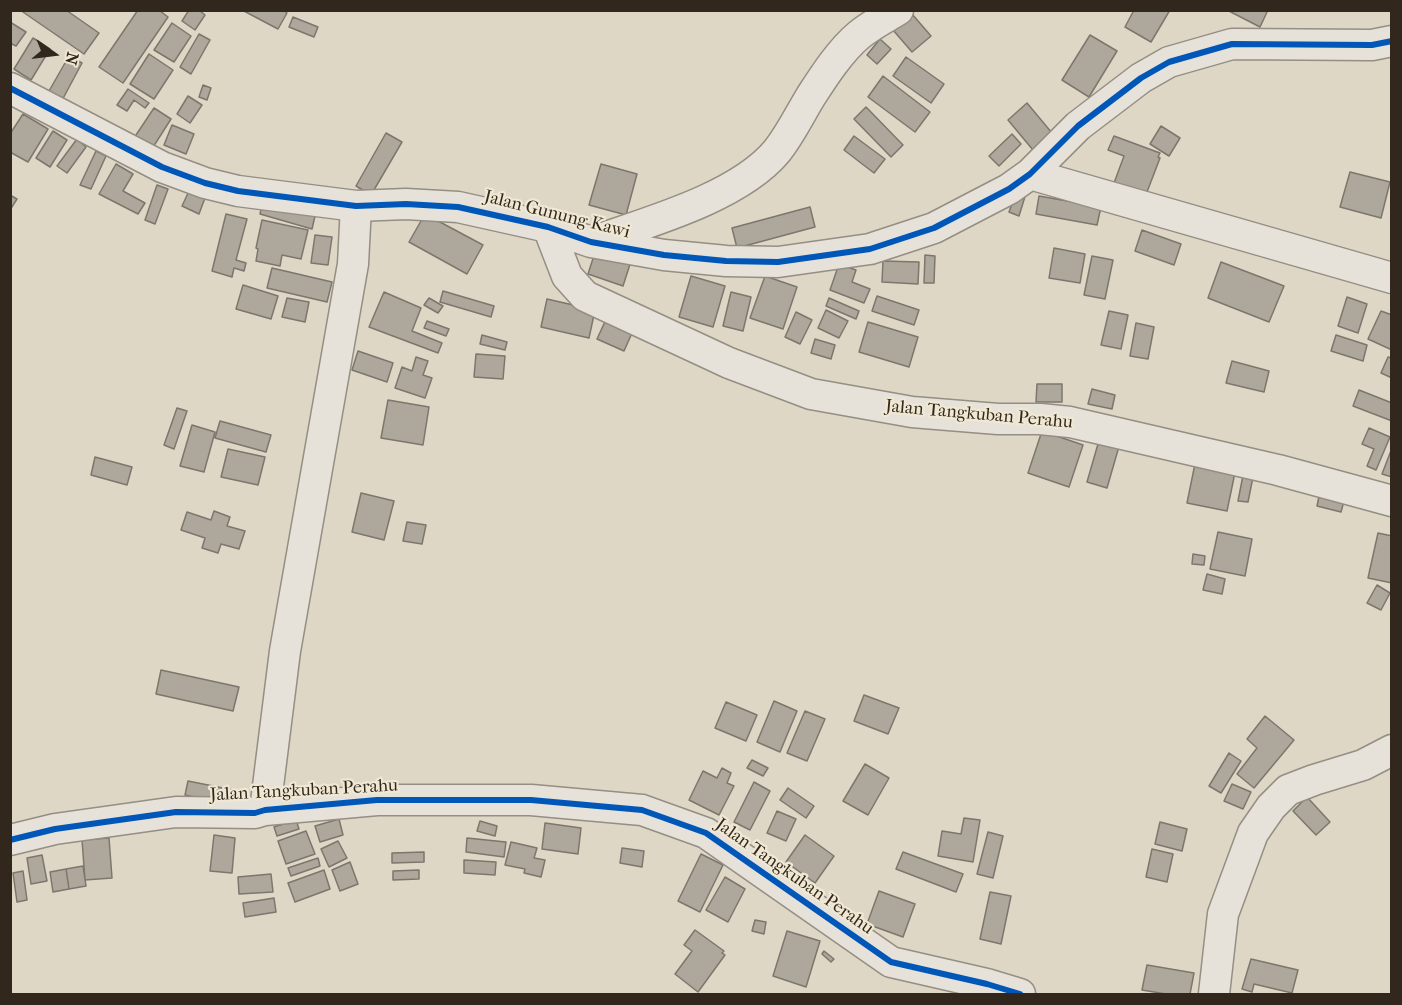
<!DOCTYPE html>
<html>
<head>
<meta charset="utf-8">
<style>
	body { margin:0 }
	#map { position:relative; width:1402px; height:1005px; overflow:hidden; background:#ded7c6; font-family:"IM FELL French Canon",serif }
	canvas { display:block }
	.frame { position:absolute; inset:0; border:12px solid #32271d; pointer-events:none }
	.north { position:absolute; left:24px; top:24px; width:60px; height:60px; -webkit-text-stroke:4px #f0e8d3; paint-order:stroke; rotate:104deg; font-size:16px; font-weight:700; line-height:24px; text-align:center; color:#32271d }
	.north::after { content:''; display:block; margin:auto; width:21px; height:27px; background:#32271d; clip-path:polygon(50% 0,100% 100%,50% 72%,0 100%) }
</style>
</head>
<body>
<div id="map">
<canvas width="1402" height="1005"></canvas>
<div class="frame"></div>
<div class="north">N</div>
</div>
<script>
const g = document.querySelector('canvas').getContext('2d');
g.lineJoin = 'round';
function fill(path, color) { g.fillStyle = color; g.fill(path, 'evenodd'); }
function stroke(path, color, width, dash) { g.strokeStyle = color; g.lineWidth = width; g.lineCap = dash ? 'butt' : 'round'; g.setLineDash(dash || []); g.stroke(path); }
function write(font, color, halo, rows, align = 'center') {
  g.font = font + ' "IM FELL French Canon",serif'; g.lineWidth = 4.5; g.setLineDash([]); g.textBaseline = 'middle'; g.strokeStyle = halo; g.fillStyle = color; for (const [text, x, y, turn = 0] of rows) {
    g.save(); g.translate(x, y); g.rotate((+turn || 0) * Math.PI / 180); g.textAlign = isNaN(turn) ? turn : align; if (halo) g.strokeText(text, 0, 0); g.fillText(text, 0, 0); g.restore();
  }
}
const building = new Path2D(`
	M20,10H66L99,33L84,54Z
	M138,10H159L168,17L123,83L99,67Z
	M189,10H199L205,15L195,30L182,21Z
	M242,10H283L287,13L278,29Z
	M1134,10H1170L1151,42L1125,27Z
	M1227,10H1268L1260,27Z
	M912,14L931,36L912,52L893,30Z
	M293,17L318,27L314,37L289,27Z
	M10,22L26,32L16,46L10,43Z
	M172,23L191,36L174,62L154,50Z
	M199,34L210,40L191,74L180,67Z
	M1090,35L1117,51L1089,97L1062,80Z
	M33,38L50,49L31,80L14,69Z
	M880,39L891,49L877,64L867,55Z
	M149,54L173,70L154,99L130,84Z
	M69,56L82,63L59,106L45,98Z
	M906,57L944,84L931,103L893,76Z
	M883,76L930,112L915,132L868,97Z
	M203,85L211,88L207,100L199,97Z
	M128,89L149,103L145,108L134,100L127,111L117,105Z
	M188,96L202,105L190,123L177,114Z
	M1027,103L1052,133L1033,150L1008,120Z
	M866,107L903,145L891,157L854,119Z
	M154,108L171,119L148,155L130,144Z
	M23,114L48,129L28,162L10,152V134Z
	M172,125L194,134L186,154L164,145Z
	M1161,126L1180,138L1169,156L1150,144Z
	M53,131L67,140L50,167L36,158Z
	M386,133L402,142L371,195L356,186Z
	M1012,134L1021,144L999,166L989,156Z
	M854,136L885,159L874,173L844,150Z
	M1114,136L1160,153L1158,157L1160,158L1142,205L1110,194L1124,156L1108,150Z
	M77,139L86,147L67,173L57,166Z
	M96,151L106,156L91,189L80,185Z
	M116,164L133,174L123,191L145,203L138,214L99,194Z
	M601,164L637,174L626,215L589,205Z
	M1350,172L1390,182L1381,218L1340,207Z
	M157,185L168,189L155,224L145,220Z
	M1018,187L1027,190L1019,216L1009,212Z
	M189,191L205,198L199,214L182,206Z
	M10,195L17,199L10,210Z
	M1039,196L1101,207L1097,225L1036,214Z
	M263,201L315,216L312,229L260,214Z
	M810,207L815,227L737,248L732,228Z
	M226,214L247,219L236,260L246,263L244,271L234,268L232,277L212,271Z
	M425,214L483,245L467,274L409,242Z
	M262,220L308,230L301,259L282,255L280,266L256,261L258,249L256,248Z
	M1142,230L1181,244L1174,265L1135,251Z
	M315,235L332,237L328,265L311,263Z
	M598,243L633,255L623,286L588,274Z
	M1054,248L1085,254L1080,283L1049,278Z
	M925,255L935,256L934,283H924Z
	M1092,256L1113,260L1105,299L1084,295Z
	M883,261L919,262L918,284L882,282Z
	M1221,262L1284,286L1269,322L1208,298Z
	M839,264L856,270L852,282L870,289L864,303L830,290Z
	M272,268L332,282L327,302L267,288Z
	M691,276L725,286L713,327L679,317Z
	M765,276L797,287L783,329L750,318Z
	M243,285L278,296L271,319L236,309Z
	M443,291L494,306L491,317L440,302Z
	M384,292L421,308L412,331L442,343L438,353L369,327Z
	M731,292L751,297L743,331L723,326Z
	M877,296L919,310L914,325L872,311Z
	M1347,297L1367,304L1358,333L1338,326Z
	M287,298L309,302L305,322L282,317Z
	M429,298L443,306L438,313L424,305Z
	M829,298L859,311L856,319L826,306Z
	M547,299L595,310L589,338L541,327Z
	M826,310L848,321L839,338L818,328Z
	M1109,311L1128,315L1121,349L1101,345Z
	M1381,311L1392,315V350L1368,339Z
	M796,312L812,320L800,344L785,337Z
	M609,313L636,324L624,351L597,339Z
	M427,321L449,329L446,336L424,328Z
	M868,322L918,337L909,367L859,352Z
	M1136,323L1154,327L1148,359L1130,356Z
	M482,335L507,342L505,350L480,344Z
	M1336,335L1367,345L1363,361L1331,351Z
	M815,339L835,345L831,359L811,353Z
	M358,351L393,363L387,382L352,370Z
	M476,354L505,356L503,379L474,377Z
	M416,357L428,361L423,375L432,378L425,398L395,388L402,367L412,371Z
	M1388,357L1392,358V378L1381,373Z
	M1232,361L1269,371L1264,392L1226,383Z
	M1037,384H1062V402H1036Z
	M1092,389L1115,395L1112,409L1088,404Z
	M1359,390L1392,403V421L1353,406Z
	M388,400L429,407L423,445L381,438Z
	M177,408L187,411L174,449L164,445Z
	M220,421L271,435L266,452L215,438Z
	M192,425L215,432L204,472L180,466Z
	M1369,428L1390,437L1376,470L1367,466L1374,449L1362,444Z
	M1042,431L1083,445L1069,487L1028,473Z
	M1100,437L1120,443L1107,488L1087,482Z
	M1392,448V477L1382,474Z
	M228,449L265,457L258,485L221,477Z
	M1197,454L1237,463L1227,511L1187,503Z
	M95,457L132,467L127,485L91,475Z
	M1245,465L1255,467L1248,502L1238,501Z
	M1321,487L1346,494L1341,512L1317,506Z
	M361,493L394,501L384,540L352,532Z
	M214,511L230,517L227,526L245,531L239,549L221,544L218,553L202,548L205,538L181,530L187,512L211,520Z
	M407,522L426,525L422,544L403,541Z
	M1218,532L1252,539L1245,576L1210,569Z
	M1378,533L1392,536V583L1368,578Z
	M1193,554L1205,556L1204,565L1192,564Z
	M1207,574L1225,579L1222,594L1203,590Z
	M1377,585L1390,593L1381,610L1367,603Z
	M161,670L239,687L233,711L156,694Z
	M864,695L899,708L888,734L854,721Z
	M774,701L797,711L780,752L757,742Z
	M726,702L757,715L746,741L715,728Z
	M805,711L825,719L807,761L787,753Z
	M1265,716L1294,740L1254,788L1237,774L1257,748L1247,739Z
	M1229,753L1241,761L1221,793L1209,786Z
	M752,760L768,768L763,776L747,768Z
	M865,764L889,778L868,815L843,801Z
	M722,768L731,773L727,783L734,786L719,815L689,800L703,771L717,778Z
	M188,781L243,792L241,807L185,795Z
	M754,782L770,791L750,830L734,822Z
	M1232,784L1251,792L1243,809L1224,801Z
	M788,788L814,806L806,818L780,800Z
	M1307,797L1330,822L1316,835L1293,811Z
	M777,811L796,819L786,841L767,833Z
	M964,818L980,820L973,862L938,856L942,831L961,834Z
	M339,819L343,835L320,842L315,826Z
	M296,820L299,829L277,836L274,827Z
	M480,821L497,826L495,836L477,831Z
	M1160,822L1187,829L1182,851L1155,844Z
	M545,823L581,828L578,854L542,849Z
	M306,831L315,854L286,864L278,841Z
	M988,832L1003,836L993,878L977,874Z
	M214,835L235,838L232,873L210,871Z
	M805,835L834,856L815,883L786,862Z
	M109,838L112,878L85,880L82,840Z
	M467,838L506,842L504,857L466,852Z
	M338,841L347,858L329,867L321,849Z
	M511,842L537,848L534,858L545,860L541,877L524,873L525,869L505,865Z
	M622,848L644,851L642,867L620,863Z
	M1152,849L1173,854L1167,882L1146,877Z
	M424,852V862L392,863V853Z
	M903,852L963,874L956,892L896,869Z
	M701,854L723,865L700,912L678,901Z
	M42,855L47,881L31,884L27,858Z
	M318,858L320,866L291,876L288,868Z
	M464,860L496,862L495,875L464,873Z
	M350,862L358,884L340,891L332,870Z
	M83,866L86,886L69,889L66,869Z
	M66,869L69,889L53,892L50,872Z
	M324,870L330,889L295,902L288,883Z
	M419,870V879L393,880V871Z
	M23,871L27,900L17,902L13,873Z
	M271,874L273,892L239,894L238,877Z
	M725,877L745,889L728,922L706,910Z
	M879,891L915,904L903,937L867,924Z
	M990,892L1011,896L1001,944L980,939Z
	M274,898L276,912L245,917L243,903Z
	M755,920L766,922L764,934L752,931Z
	M695,930L724,951L722,953L725,955L698,992L675,974L692,951L684,945Z
	M787,931L820,941L806,987L773,976Z
	M824,951L834,959L831,962L822,954Z
	M1251,959L1298,970L1292,993L1254,984L1252,992L1242,989Z
	M1147,965L1194,973L1190,994H1166L1142,990Z`);
const street = new Path2D(`
	M10,88L162,167L205,183L238,191L356,206L406,204L458,207L548,227L591,242L664,255L726,261L778,262L870,249L934,228L1009,189L1030,174L1078,126L1141,78L1169,62L1232,44L1372,45L1392,41
	M1030,174L1392,278
	M548,227L567,276L585,296L729,363L811,394L912,412L998,419H1040L1070,422L1278,470L1392,501
	M594,241C649,222 739,197 777,151C790,135 800,114 811,96C824,76 840,51 859,35C871,25 885,18 898,10
	M265,810L285,651L353,264L356,206
	M10,840L55,829L176,812L255,813L265,810L377,800H531L642,810L706,833L891,962L987,984L1020,994
	M1214,994L1223,914L1253,833L1271,807L1288,790L1314,780L1363,765L1392,750`);
const cycleway = new Path2D(`
	M10,88L162,167L205,183L238,191L356,206L406,204L458,207L548,227L591,242L664,255L726,261L778,262L870,249L934,228L1009,189L1030,174L1078,126L1141,78L1169,62L1232,44L1372,45L1392,41
	M10,840L55,829L176,812L255,813L265,810L377,800H531L642,810L706,833L891,962L987,984L1020,994`);
const streetNames = [
	["Jalan Gunung Kawi",557,215,14],
	["Jalan Tangkuban Perahu",979,415,5],
	["Jalan Tangkuban Perahu",304,791,-3],
	["Jalan Tangkuban Perahu",794,877,35]
];
fill(building, '#aea89c');
stroke(building, '#7c766d', 1.5);
stroke(street, '#948e83', 33);
stroke(street, '#e6e2d9', 30);
stroke(cycleway, '#0057b8', 6);
write('18px', '#32271d', '#f0e8d3', streetNames);
</script>
</body>
</html>
